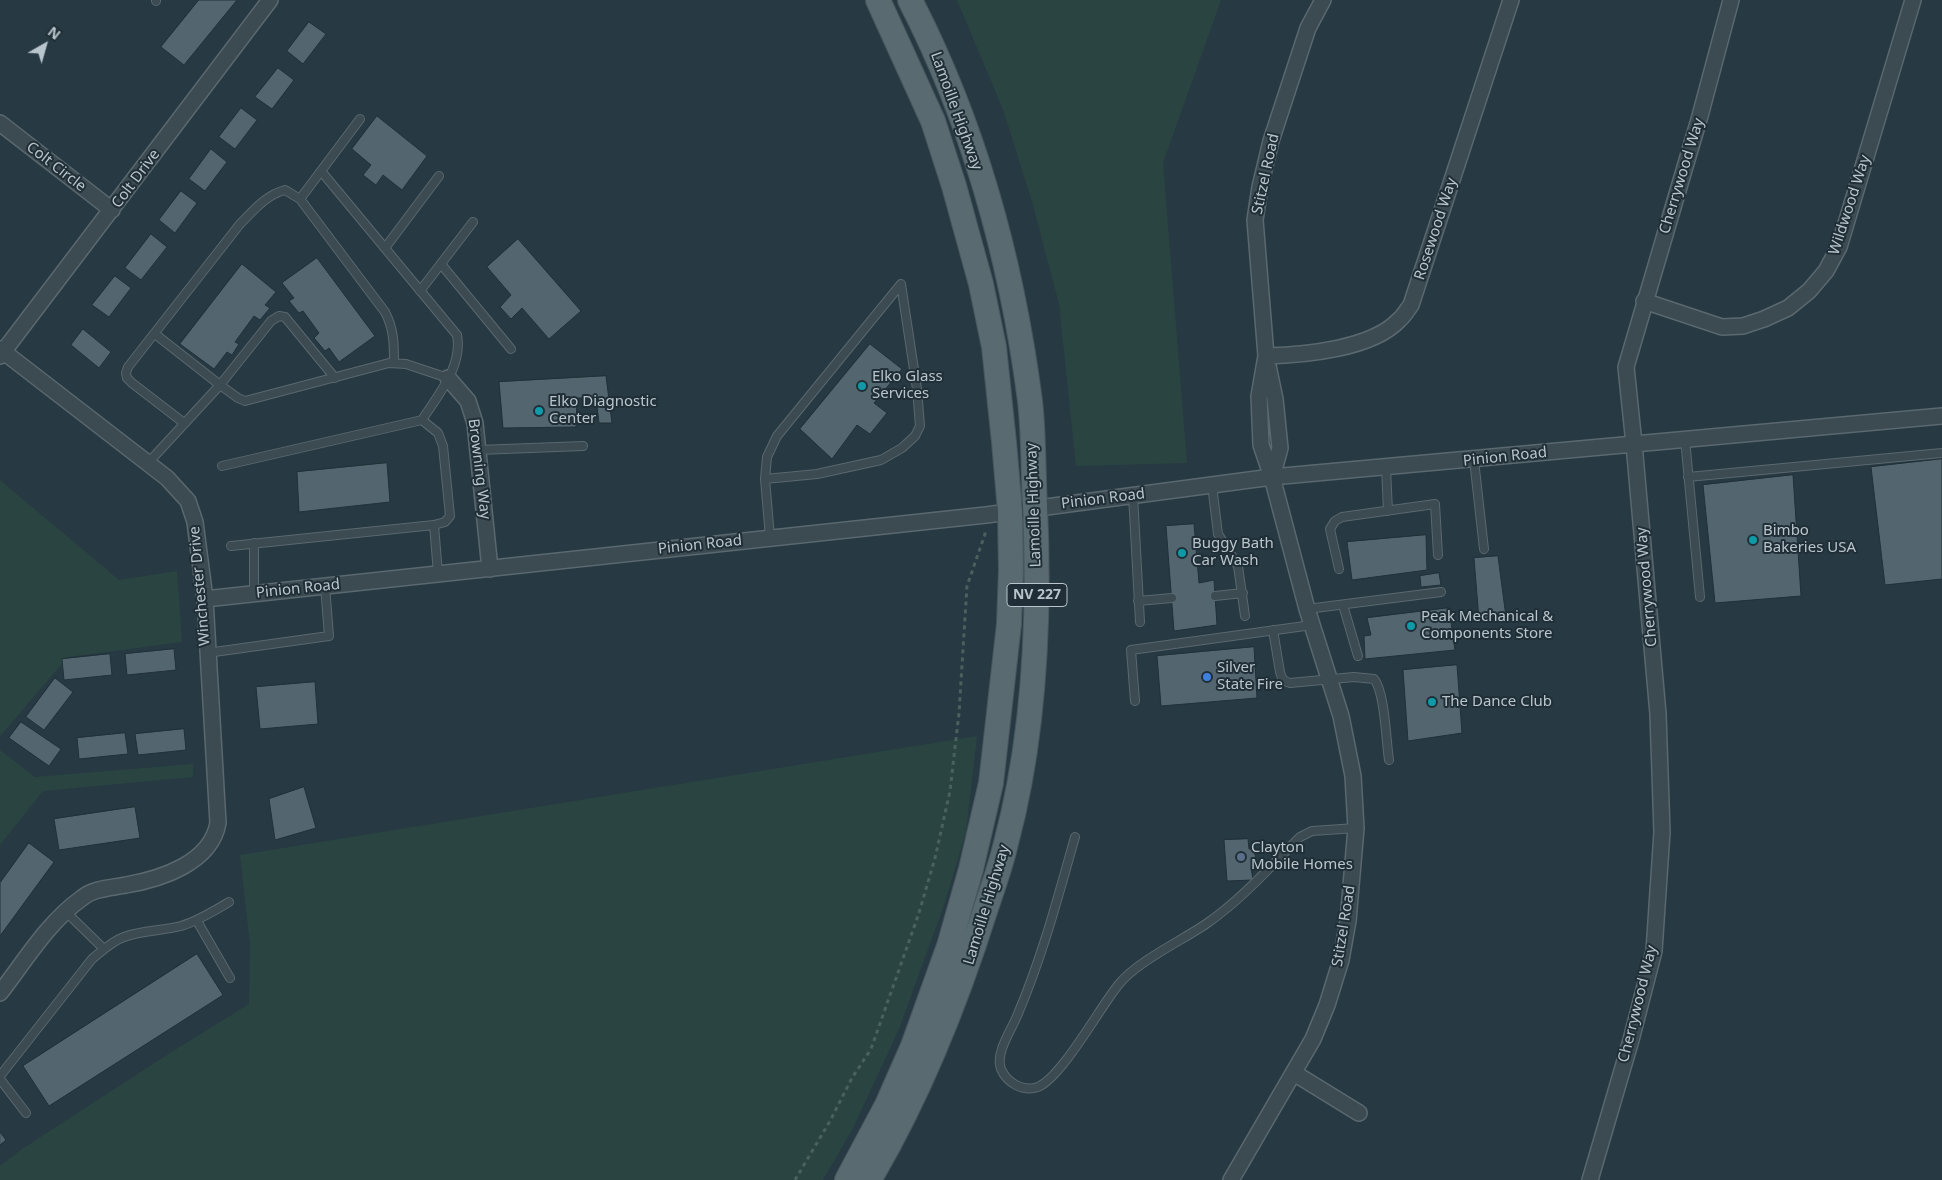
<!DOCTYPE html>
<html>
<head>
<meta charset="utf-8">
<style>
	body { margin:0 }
	#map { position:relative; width:1942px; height:1180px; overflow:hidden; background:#273942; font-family:"Noto Sans",sans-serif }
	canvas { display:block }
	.north { position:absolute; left:20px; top:20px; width:50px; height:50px; -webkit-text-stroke:4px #202f37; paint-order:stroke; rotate:38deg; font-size:14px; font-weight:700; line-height:20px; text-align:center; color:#b9c5cc }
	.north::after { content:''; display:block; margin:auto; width:18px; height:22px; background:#b9c5cc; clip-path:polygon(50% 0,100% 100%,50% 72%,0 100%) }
</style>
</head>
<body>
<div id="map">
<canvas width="1942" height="1180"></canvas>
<div class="north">N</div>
</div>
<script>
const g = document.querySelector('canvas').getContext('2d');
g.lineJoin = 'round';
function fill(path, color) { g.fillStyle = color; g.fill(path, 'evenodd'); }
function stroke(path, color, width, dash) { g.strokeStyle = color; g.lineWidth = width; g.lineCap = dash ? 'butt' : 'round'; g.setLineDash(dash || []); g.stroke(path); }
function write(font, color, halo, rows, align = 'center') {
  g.font = font + ' "Noto Sans",sans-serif'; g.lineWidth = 4; g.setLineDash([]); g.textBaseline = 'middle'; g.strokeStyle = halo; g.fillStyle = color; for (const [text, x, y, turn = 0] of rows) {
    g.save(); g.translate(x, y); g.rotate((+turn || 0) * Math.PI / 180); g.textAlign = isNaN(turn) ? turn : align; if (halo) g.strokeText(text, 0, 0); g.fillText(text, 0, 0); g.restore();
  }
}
const green = new Path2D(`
	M957,0H1221L1163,163L1187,463L1076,466L1059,304L1033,205L1004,112Z
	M0,480L119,580L177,571L182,642L68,657L0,736Z
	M977,736L966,832L943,908L899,1029L853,1128L823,1180H0V1166L22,1149L170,1053L249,1004L250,945L240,855Z
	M0,750L35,777L193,764V777L43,791L0,845Z`);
const building = new Path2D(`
	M199,0H237L184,65L161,47Z
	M309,22L326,34L303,64L287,51Z
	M278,68L294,80L272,109L255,97Z
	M241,108L257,120L235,149L219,137Z
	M377,116L427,156L402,190L383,175L376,185L363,175L371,165L352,149Z
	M211,149L227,162L205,191L189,179Z
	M181,191L197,203L175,233L159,220Z
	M151,234L167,247L141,280L125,268Z
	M518,239L581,311L549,339L522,308L511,319L500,307L511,295L487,267Z
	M317,258L375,336L339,362L329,348L325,351L314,338L319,333L303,311L299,313L289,301L294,298L282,283Z
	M242,264L276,292L265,305L270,308L260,320L254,316L235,342L239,344L232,355L227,352L214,369L180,344Z
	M115,276L131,288L109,317L92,305Z
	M83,329L111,352L99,368L71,345Z
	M870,344L902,369L874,403L887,413L870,434L857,425L832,459L800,429Z
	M606,376L612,423H599L596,398H577L576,427L503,428L499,382Z
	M1942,459V579L1885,585L1871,467Z
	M387,463L390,502L299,512L297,472Z
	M1793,475L1801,596L1715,603L1703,485Z
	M1194,524L1199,583L1214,580L1217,625L1174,631L1166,526Z
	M1426,535L1427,570L1352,580L1347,542Z
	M1498,556L1506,617L1479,620L1474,558Z
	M1439,573L1441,585L1421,587L1420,576Z
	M1449,608L1455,650L1365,659L1364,636L1371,635L1367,618Z
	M1254,647L1257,698L1161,706L1157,656Z
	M174,649L176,670L127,675L125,654Z
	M110,654L112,675L64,680L62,659Z
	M1457,665L1462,733L1408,741L1403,670Z
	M55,678L73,692L44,730L26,717Z
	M315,682L318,724L260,729L256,687Z
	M21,722L61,749L49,766L9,738Z
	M184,729L186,750L138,755L135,734Z
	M125,733L128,754L79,759L77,738Z
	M304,787L316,828L275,840L269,799Z
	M135,807L140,838L59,850L54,819Z
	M1248,839L1249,849L1254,848L1257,866L1251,867L1253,880L1227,881L1224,840Z
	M29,843L54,862L0,936V883Z
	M197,954L223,995L49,1106L23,1066Z
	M0,1132L6,1140L0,1145Z`);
const path = new Path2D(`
	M795,1180L830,1121L852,1078L871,1049L919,913L935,858L950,791L959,713L967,586L985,534V529`);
const lane = new Path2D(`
	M156,1V0
	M300,199L360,119
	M385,248L439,176
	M441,264L511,349
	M420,291L473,222
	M155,334L220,385L238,398L245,401L389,363L406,364L448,378
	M184,423L132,383L127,378L126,373L128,367L240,224C254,210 266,195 285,190L300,199L385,312C394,329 394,344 394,363
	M1685,439L1700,597
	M478,450L583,446
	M1474,460L1484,549
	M148,463L220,385L271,321L279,316L285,317L335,378
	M222,466L422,420C438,395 463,366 457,335L321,171
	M1386,468L1388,511
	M1688,477L1942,453
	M765,479L817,474L881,460L902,448L915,436L920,426L917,389L901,284L777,436L767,457L765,479L770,537
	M1212,485L1218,534L1238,566L1245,616
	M1133,495L1140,622
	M434,525L438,574
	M254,543V593
	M231,546L434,525L445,522L450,516L443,446L438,433L422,420
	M1339,569L1330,529L1335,521L1342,517L1435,504L1438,555
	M1215,596L1243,593
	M1138,601L1172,598
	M1343,605L1358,656
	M1307,609L1441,592
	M1273,630L1280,672C1282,679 1283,681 1290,683L1354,677L1374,679C1385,692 1386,741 1389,760
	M207,653L329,636L325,586
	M1135,701L1131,650L1312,625
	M1075,837C1058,897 1042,958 1017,1016C1011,1031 995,1053 1001,1069C1007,1083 1023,1092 1038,1087C1062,1077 1100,1007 1119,984C1138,961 1181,941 1206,924C1241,900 1271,866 1300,837L1312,831L1356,828
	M65,911L104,949
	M197,921L230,978
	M0,1076L92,959C102,951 112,941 124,937C142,930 162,931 181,926C198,921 214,911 229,902
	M0,1079L26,1113`);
const street = new Path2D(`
	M0,123L112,210
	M1644,301L1722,327L1743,326L1764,319L1788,308L1809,291L1826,271L1839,247L1913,0
	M0,349L167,478L188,501L195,522L205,599L218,823C211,863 161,879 126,885C111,888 94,888 82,898C48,922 25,961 0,993
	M0,356L270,0
	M1266,356C1304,355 1372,349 1399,320C1404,316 1407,310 1411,305L1511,0
	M448,378L468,401L475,423L490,569
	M1272,477L1280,448L1275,399L1266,356L1255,220L1260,187L1271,141L1308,28L1323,0
	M205,599L986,515L1272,477L1942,416
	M1294,1073L1359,1113
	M1231,1180L1313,1039L1327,1005L1341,960L1348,921L1356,828L1353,776L1341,716L1307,609L1272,477L1261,445L1259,396L1266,356
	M1590,1180L1631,1040L1654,951L1662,832L1658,714L1634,444L1626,367L1700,116L1731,0`);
const primary = new Path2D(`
	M847,1180L887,1105L913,1046L949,946L971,869L991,783L1009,624L1011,570L1010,511L1004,442L994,347L981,284L954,186L933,121L878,0
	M869,1180C920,1094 956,1003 986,908C993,887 1001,865 1006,843C1035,735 1040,617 1035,506C1033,471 1034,435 1030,401C1012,263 974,124 910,0`);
const markers = [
	[862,386,5,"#0f9aa8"],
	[539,411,5,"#0f9aa8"],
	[1753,540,5,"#0f9aa8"],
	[1182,553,5,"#0f9aa8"],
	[1411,626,5,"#0f9aa8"],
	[1207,677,5,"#3f7fe0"],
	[1432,702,5,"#0f9aa8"],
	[1241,857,5,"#5c6f8a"]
];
const shields = [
	[1037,595,60]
];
const shieldNames = [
	["NV 227",1037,595]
];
const streetNames = [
	["Lamoille Highway",956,111,70],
	["Colt Circle",56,167,38],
	["Stitzel Road",1266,174,-78],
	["Cherrywood Way",1682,176,-73],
	["Colt Drive",136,179,-53],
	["Wildwood Way",1850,205,-72],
	["Rosewood Way",1436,229,-72],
	["Pinion Road",1505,457,-6],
	["Browning Way",479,469,83],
	["Pinion Road",1103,499,-7],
	["Lamoille Highway",1034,505,-92],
	["Pinion Road",700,545,-6],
	["Winchester Drive",200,586,-95],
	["Cherrywood Way",1647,587,-95],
	["Pinion Road",298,589,-6],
	["Lamoille Highway",987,905,-73],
	["Stitzel Road",1344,926,-81],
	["Cherrywood Way",1638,1004,-76]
];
const poiNames = [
	["Elko Glass",872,377],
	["Services",872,394],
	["Elko Diagnostic",549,402],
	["Center",549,419],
	["Bimbo",1763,531],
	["Bakeries USA",1763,548],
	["Buggy Bath",1192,544],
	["Car Wash",1192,561],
	["Peak Mechanical &",1421,617],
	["Components Store",1421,634],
	["Silver",1217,668],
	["State Fire",1217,685],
	["The Dance Club",1442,702],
	["Clayton",1251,848],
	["Mobile Homes",1251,865]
];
fill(green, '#2a4541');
fill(building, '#53666f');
stroke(building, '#223139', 1);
stroke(lane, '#5a686f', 10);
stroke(street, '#5a686f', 18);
stroke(primary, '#48565e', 26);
stroke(path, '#4a615e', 3, [4, 4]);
stroke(lane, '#3c4a52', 8);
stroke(street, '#3c4a52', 15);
stroke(primary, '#5a6a71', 24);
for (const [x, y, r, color] of markers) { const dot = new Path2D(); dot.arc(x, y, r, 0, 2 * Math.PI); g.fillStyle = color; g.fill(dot); stroke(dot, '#202f37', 2); }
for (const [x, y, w] of shields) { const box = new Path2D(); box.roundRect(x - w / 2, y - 11.5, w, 23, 4); g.fillStyle = '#202f37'; g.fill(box); stroke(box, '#b9c5cc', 1); }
write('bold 14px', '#b9c5cc', null, shieldNames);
write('15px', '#b9c5cc', '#202f37', streetNames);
write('15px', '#b9c5cc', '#202f37', poiNames, 'left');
</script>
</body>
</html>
